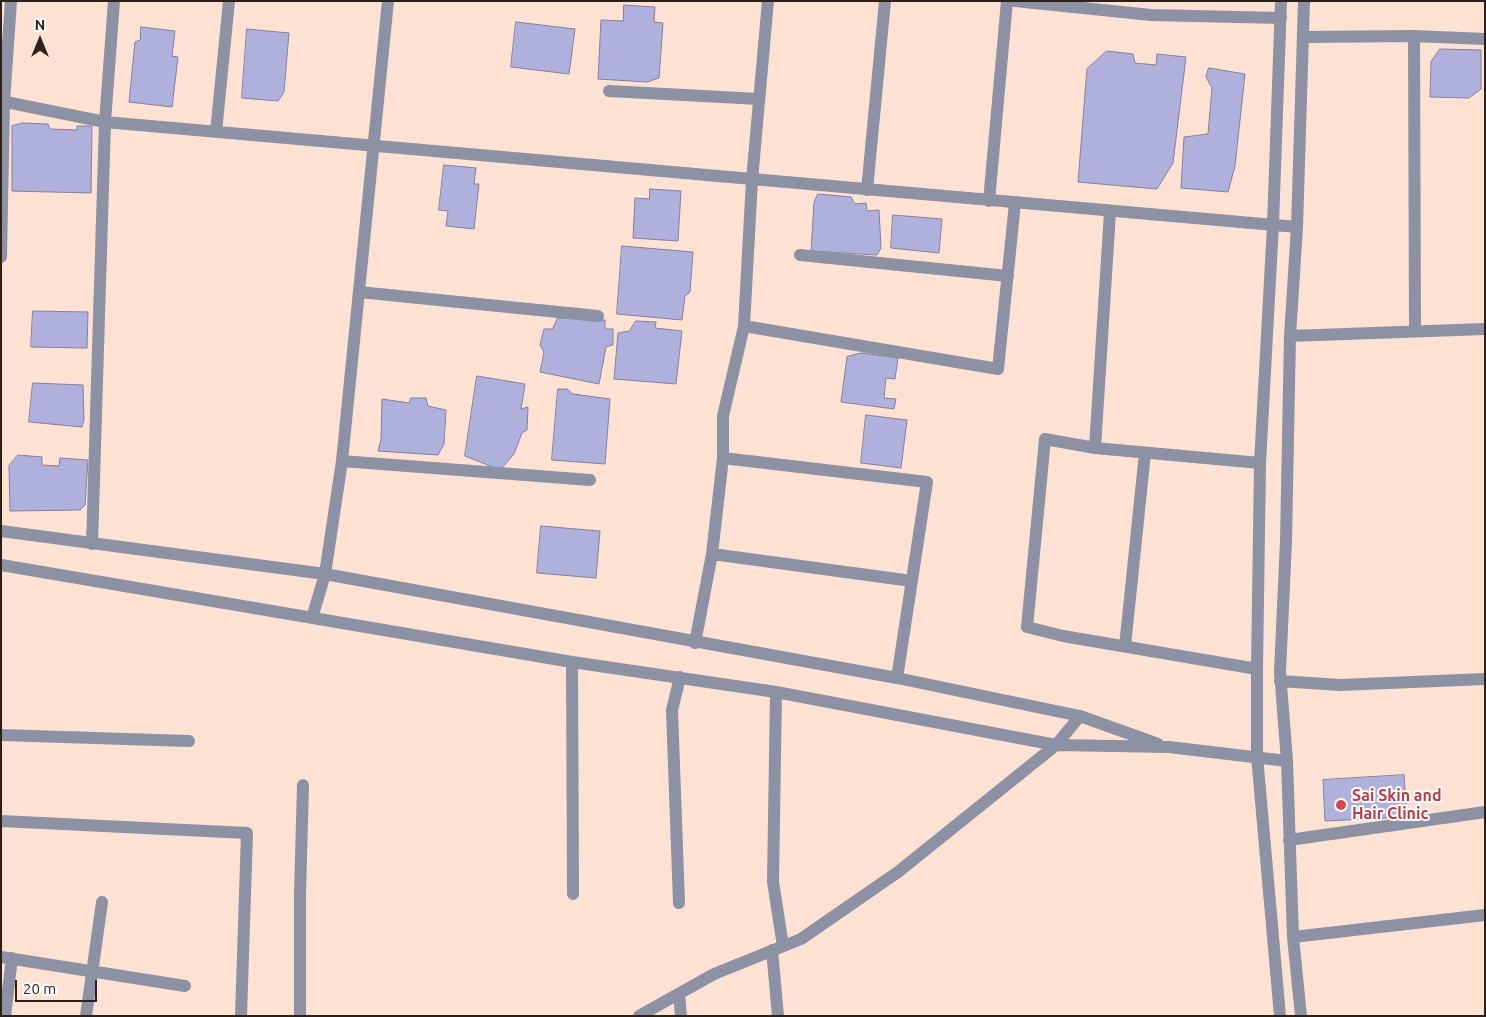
<!DOCTYPE html>
<html>
<head>
<meta charset="utf-8">
<style>
	body { margin:0 }
	#map { position:relative; width:1486px; height:1017px; overflow:hidden; background:#fde2d3; font-family:Ubuntu,sans-serif }
	canvas { display:block }
	.frame { position:absolute; inset:0; border:2px solid #2c2019; pointer-events:none }
	.north { position:absolute; left:15px; top:15px; width:50px; height:50px; -webkit-text-stroke:4px #fff; paint-order:stroke; rotate:0deg; font-size:14px; font-weight:700; line-height:20px; text-align:center; color:#2c2019 }
	.north::after { content:''; display:block; margin:auto; width:18px; height:22px; background:#2c2019; clip-path:polygon(50% 0,100% 100%,50% 72%,0 100%) }
	.scale { position:absolute; left:15px; top:980px; width:82px; height:22px; box-sizing:border-box; border:2px solid #2c2019; border-top:0; padding-left:6px; font-size:15px; line-height:18px; white-space:nowrap; color:#2c2019; -webkit-text-stroke:4px #fff; paint-order:stroke }
</style>
</head>
<body>
<div id="map">
<canvas width="1486" height="1017"></canvas>
<div class="frame"></div>
<div class="north">N</div>
<div class="scale">20 m</div>
</div>
<script>
const g = document.querySelector('canvas').getContext('2d');
g.lineJoin = 'round';
function fill(path, color) { g.fillStyle = color; g.fill(path, 'evenodd'); }
function stroke(path, color, width, dash) { g.strokeStyle = color; g.lineWidth = width; g.lineCap = dash ? 'butt' : 'round'; g.setLineDash(dash || []); g.stroke(path); }
function write(font, color, halo, rows, align = 'center') {
  g.font = font + ' Ubuntu,sans-serif'; g.lineWidth = 4; g.setLineDash([]); g.textBaseline = 'middle'; g.strokeStyle = halo; g.fillStyle = color; for (const [text, x, y, turn = 0] of rows) {
    g.save(); g.translate(x, y); g.rotate((+turn || 0) * Math.PI / 180); g.textAlign = isNaN(turn) ? turn : align; if (halo) g.strokeText(text, 0, 0); g.fillText(text, 0, 0); g.restore();
  }
}
const building = new Path2D(`
	M624,5L655,7L654,22L663,23L659,78L647,82L598,79L601,20L623,21Z
	M516,22L575,29L569,74L511,67Z
	M141,27L175,31L172,56L178,57L172,107L129,102L135,42L140,40Z
	M247,29L289,33L284,92L278,101L242,98Z
	M1440,49L1481,50V89L1469,98L1430,97L1431,62Z
	M1107,51L1133,54L1135,63L1156,65L1157,54L1186,57L1173,163L1157,189L1078,182L1087,69Z
	M1209,68L1245,74L1235,166L1228,192L1181,188L1184,137L1208,134L1212,88L1206,77Z
	M23,123L48,124L50,129L77,130V126H92L91,193L12,191V126Z
	M444,165L476,168L474,184H479L474,229L446,226L448,211L439,210Z
	M650,189L681,191L678,241L633,238L635,198L649,199Z
	M818,194L851,197L855,204L866,203L867,211L879,210L881,248L877,255L811,251L814,203Z
	M893,215L942,219L939,253L891,248Z
	M622,246L693,252L690,292L685,296L682,320L617,314Z
	M33,311L88,312L87,348L31,347Z
	M558,318L605,320V329H613V345L606,347L599,384L540,372L544,352L540,345L544,329H552Z
	M636,321L656,322L655,328L682,331L676,384L614,379L618,333L629,331Z
	M861,353L898,358L895,379L886,378L884,398L896,399L894,409L841,402L847,357Z
	M477,376L525,384L521,409L528,407L527,430L522,433L514,454L500,470L465,456Z
	M33,383L83,385L84,420L82,427L29,422Z
	M558,389H567L573,394L610,399L605,464L552,460Z
	M411,398H426L428,406L446,410L444,444L438,455L378,451L381,440L382,399L409,403Z
	M866,415L907,420L901,468L861,463Z
	M18,455L42,457V465L59,466L60,458L88,460L85,505L80,510L10,511L9,466Z
	M541,526L600,531L596,578L537,573Z
	M1404,775L1407,817L1325,821L1323,780Z`);
const minor = new Path2D(`
	M1015,1L1151,15L1281,18
	M1414,36L1415,331
	M1305,37L1414,36L1485,39
	M609,91L759,99
	M1,101L105,122L1297,227
	M216,132L229,1
	M867,190L885,1
	M989,201L1007,1
	M1110,212L1095,448L1260,463
	M800,255L1008,276
	M1,257L4,102L11,1
	M359,292L598,316
	M744,326L998,369L1015,203
	M1290,336L1485,329
	M1095,448L1045,439L1027,627L1063,636L1257,669
	M723,458L927,482L897,678
	M342,461L590,480
	M1,531L325,574L897,678L1080,716L1158,744
	M92,544L105,122L114,1
	M712,554L912,581
	M1,565L572,662L776,692L1056,745L1169,747L1287,761
	M312,618L325,574L342,461L388,1
	M695,643L712,554L723,458V416L744,326L752,180L768,1
	M1125,646L1145,453
	M572,662L573,894
	M1280,681L1340,685L1485,679
	M776,692L773,882L783,946
	M1,735L189,741
	M1,821L247,833L241,1016
	M1289,840L1485,812
	M679,903L672,710L680,677
	M1293,937L1485,915
	M772,950L778,1016
	M1,957L185,986
	M679,994L681,1016
	M5,1016L12,958
	M86,1016L102,902
	M300,1016V894L303,785
	M639,1016L714,974L801,939L898,872L1056,745L1080,716
	M1280,1016L1257,756V669L1260,463L1273,225L1281,1
	M1301,1016L1293,937L1287,761L1280,672L1286,541L1290,336L1297,227L1304,1`);
const markers = [
	[1341,805,6,"#e0444e"]
];
const healthNames = [
	["Sai Skin and",1352,796],
	["Hair Clinic",1352,814]
];
fill(building, '#b0b0dc');
stroke(building, '#80809e', 1);
stroke(minor, '#8c91a4', 12);
for (const [x, y, r, color] of markers) { const dot = new Path2D(); dot.arc(x, y, r, 0, 2 * Math.PI); g.fillStyle = color; g.fill(dot); stroke(dot, '#fff', 2); }
write('bold 16px', '#be3a42', '#fff', healthNames, 'left');
</script>
</body>
</html>
